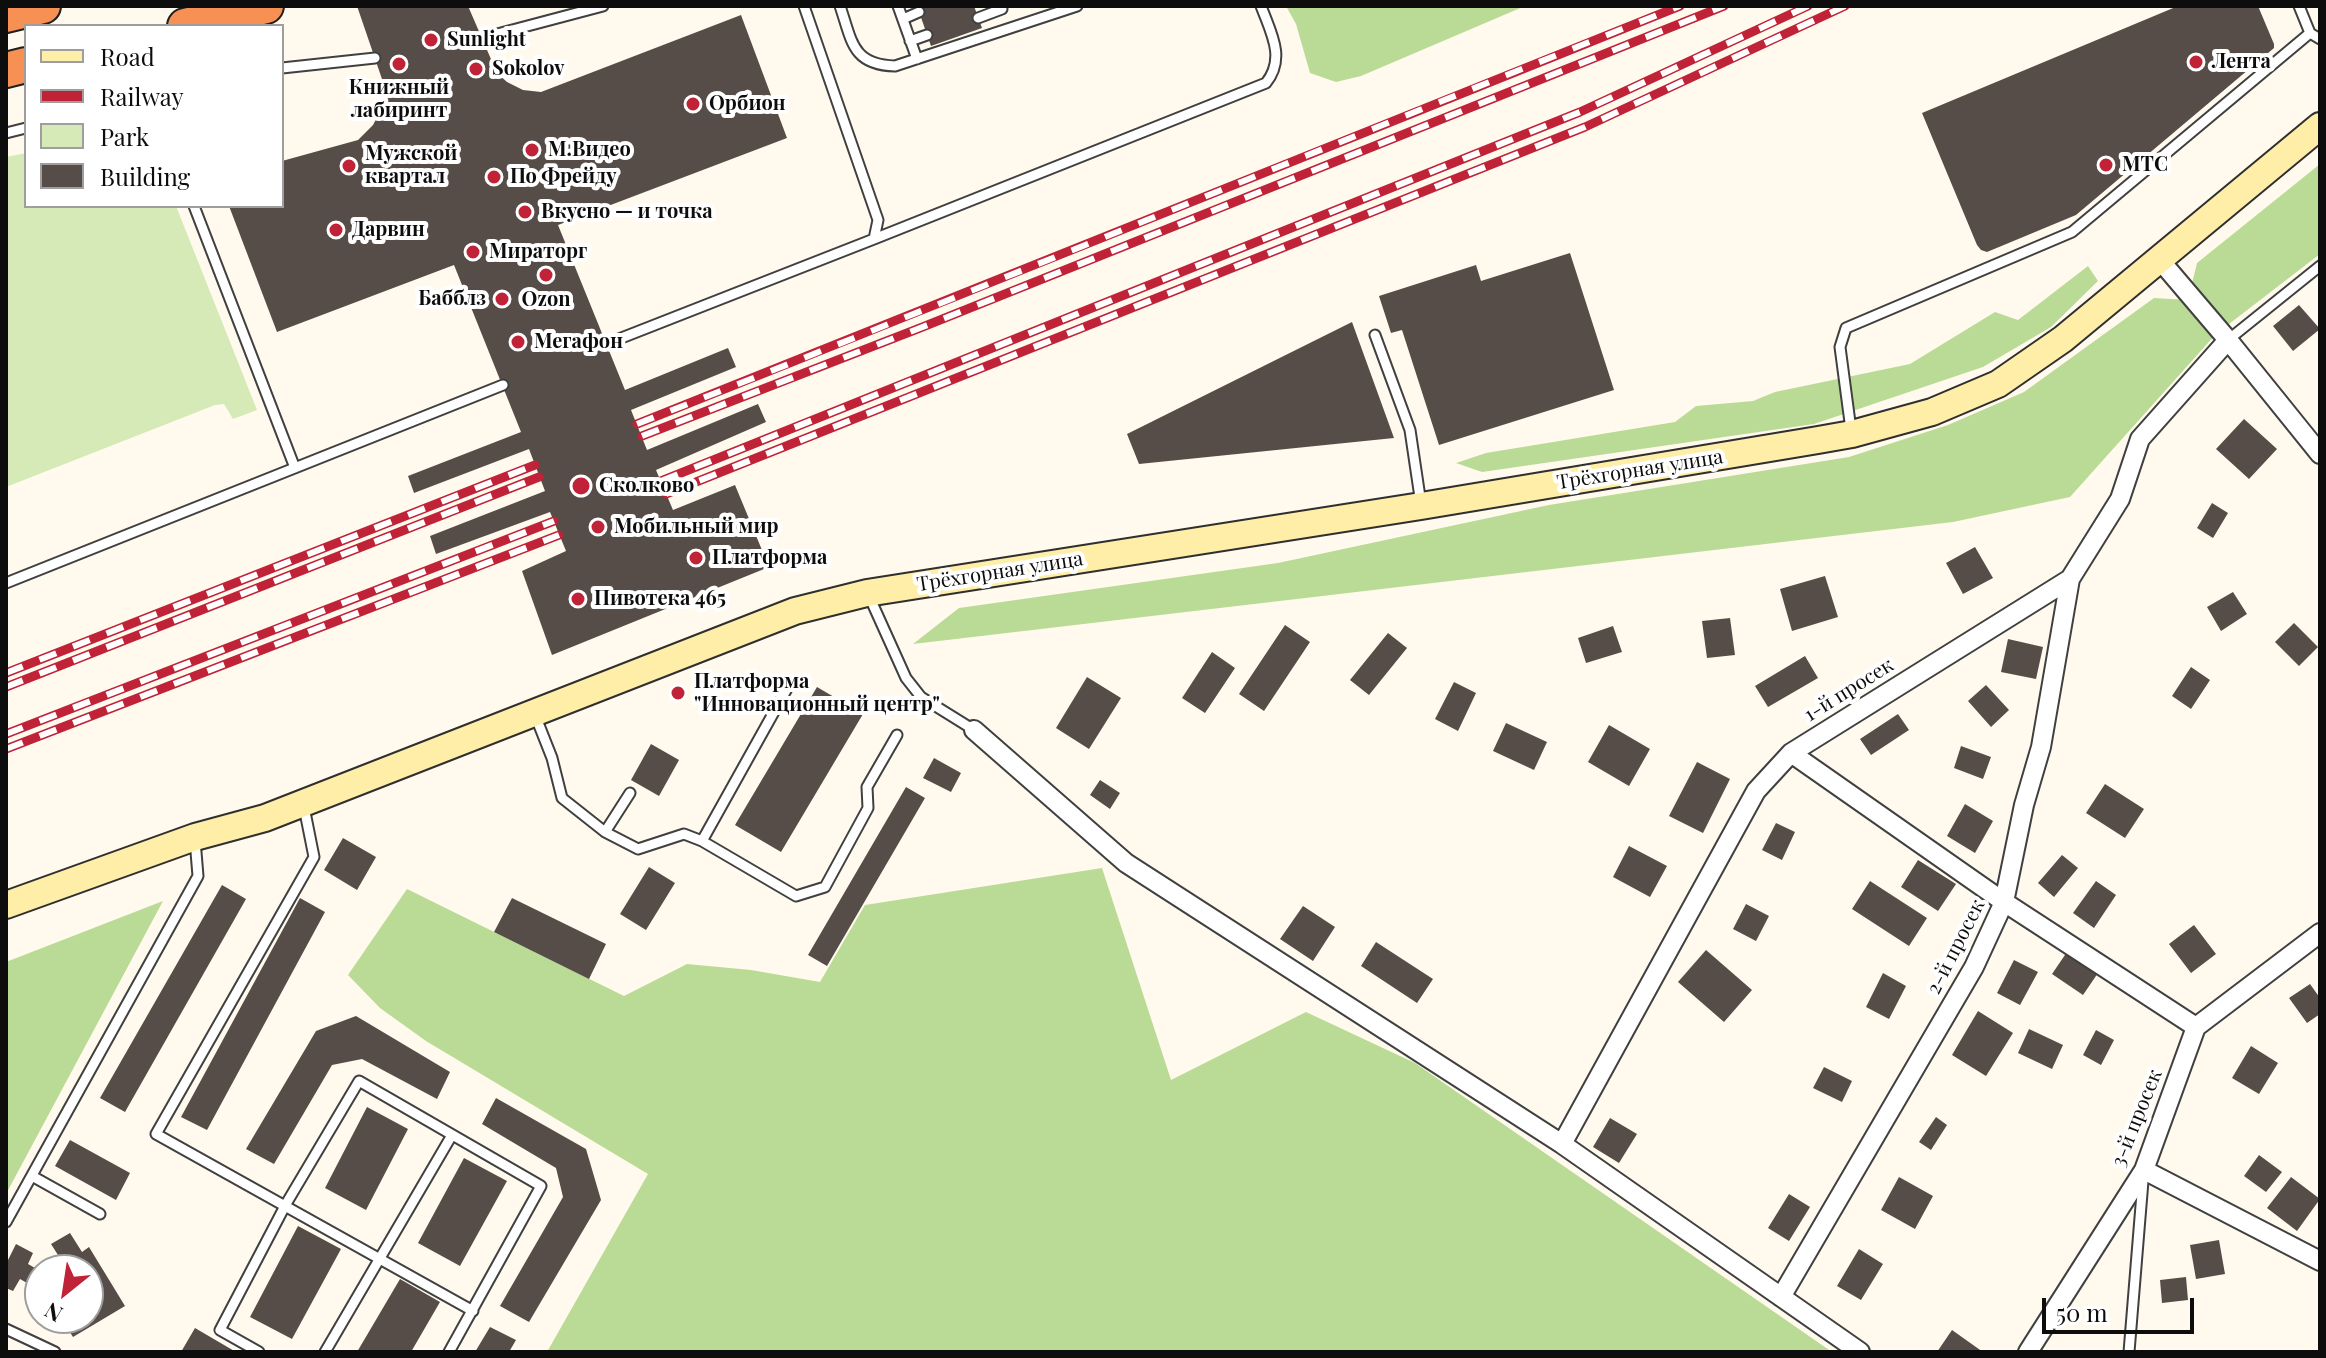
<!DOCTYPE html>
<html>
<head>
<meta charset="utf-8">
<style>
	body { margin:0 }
	#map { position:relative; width:2326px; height:1358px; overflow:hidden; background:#fffaed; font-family:"Playfair Display",serif }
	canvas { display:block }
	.frame { position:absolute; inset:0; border:8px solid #0d0d0d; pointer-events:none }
	.legend { position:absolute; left:24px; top:24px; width:260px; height:184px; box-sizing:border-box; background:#fff; border:2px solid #9e9e9e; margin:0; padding:10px 14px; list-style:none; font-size:24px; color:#0d0d0d }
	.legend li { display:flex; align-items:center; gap:16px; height:40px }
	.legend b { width:40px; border:2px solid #9e9e9e }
	.north { position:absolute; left:24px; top:1254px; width:80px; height:80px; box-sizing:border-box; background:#fff; border:2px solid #9e9e9e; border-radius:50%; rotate:210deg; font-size:22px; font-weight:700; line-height:32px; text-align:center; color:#0d0d0d }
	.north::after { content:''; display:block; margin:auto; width:28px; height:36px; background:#c02237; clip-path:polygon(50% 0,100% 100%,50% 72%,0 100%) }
	.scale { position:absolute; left:2042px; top:1298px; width:152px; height:36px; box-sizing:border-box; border:4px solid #0d0d0d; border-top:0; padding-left:10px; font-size:24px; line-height:28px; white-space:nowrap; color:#0d0d0d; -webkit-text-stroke:6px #fff; paint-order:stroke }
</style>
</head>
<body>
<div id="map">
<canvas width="2326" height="1358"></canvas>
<div class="frame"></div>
<ul class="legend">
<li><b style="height:10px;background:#ffeea8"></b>Road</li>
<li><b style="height:10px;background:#c02237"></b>Railway</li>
<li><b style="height:22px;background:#d5eab6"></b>Park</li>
<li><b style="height:22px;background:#564d49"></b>Building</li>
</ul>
<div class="north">N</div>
<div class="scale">50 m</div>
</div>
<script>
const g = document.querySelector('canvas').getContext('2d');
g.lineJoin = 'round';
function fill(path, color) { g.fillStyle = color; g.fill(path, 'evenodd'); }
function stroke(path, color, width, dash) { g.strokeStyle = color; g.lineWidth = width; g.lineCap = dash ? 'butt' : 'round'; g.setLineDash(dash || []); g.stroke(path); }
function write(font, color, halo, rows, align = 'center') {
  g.font = font + ' "Playfair Display",serif'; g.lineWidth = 8; g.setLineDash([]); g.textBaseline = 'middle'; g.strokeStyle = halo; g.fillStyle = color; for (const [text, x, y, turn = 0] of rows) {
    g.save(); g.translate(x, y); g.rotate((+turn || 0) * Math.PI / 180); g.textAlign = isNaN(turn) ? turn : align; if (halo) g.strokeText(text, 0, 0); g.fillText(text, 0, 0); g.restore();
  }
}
const green = new Path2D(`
	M26,153V206H176L257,410L233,419L224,404L215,405L6,487V157Z`);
const forest = new Path2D(`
	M1286,6H1525L1361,76L1336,82L1310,73L1296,24Z
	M2320,164V254L2216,334L2070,497L1953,522L913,644L959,608L1278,563L1549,505L1849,457L1948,425L2024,392L2154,298L2188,300L2197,263Z
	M2088,266L2098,281L2051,327L1983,367L1814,424L1482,472L1456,463L1486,453L1675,422L1696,406L1753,401L1775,392L1910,364L1995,312L2018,320Z
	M1102,868L1171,1080L1306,1012L1415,1063L1832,1352H547L648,1174L426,1041L380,1008L348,975L407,889L624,996L687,964L751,970L820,982L865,905Z
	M163,901L6,1194V962Z`);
const building = new Path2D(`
	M357,6H468L497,73L507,82L523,90L541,92L741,15L787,138L558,225L625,390L728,348L736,367L631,410L647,450L758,404L766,422L656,470L673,510L735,485L769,567L552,655L522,571L566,551L550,512L436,554L430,536L545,491L529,449L414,493L408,476L521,432L454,265L277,332L229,206H282V161L358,140L373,125L384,104L383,82Z
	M917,6H974L982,28L931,46Z
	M2178,6H2258L2274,44V48L2076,215L1987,252L1981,250L1977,245L1922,113Z
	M1570,253L1614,390L1439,445L1402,330L1391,333L1379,296L1476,265L1481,281Z
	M2299,305L2320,329L2293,351L2273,326Z
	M1352,322L1394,438L1139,464L1127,434Z
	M2244,419L2277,449L2249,479L2216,449Z
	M2212,503L2228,513L2213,538L2197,528Z
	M1975,547L1993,578L1963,594L1946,563Z
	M1825,576L1838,617L1792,631L1780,589Z
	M2233,592L2247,614L2221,631L2207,607Z
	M1730,618L1735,655L1707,658L1702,621Z
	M2294,623L2318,647L2299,666L2275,642Z
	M1285,625L1310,642L1264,711L1239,694Z
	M1613,626L1622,652L1586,663L1578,638Z
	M1388,633L1407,648L1369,695L1350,680Z
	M2008,639L2043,647L2036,679L2001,672Z
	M1212,652L1235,668L1205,713L1182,698Z
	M1805,656L1818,678L1768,707L1755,686Z
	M2191,667L2210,680L2191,709L2172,696Z
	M1087,677L1121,698L1089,749L1056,728Z
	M1454,682L1476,693L1458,731L1435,719Z
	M1986,685L2009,710L1991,727L1968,701Z
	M817,687L863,714L781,852L735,825Z
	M1898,714L1909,730L1871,755L1860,739Z
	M1506,723L1547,742L1534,770L1493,751Z
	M1609,725L1650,749L1629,786L1588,762Z
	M651,744L679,760L659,796L631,780Z
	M1961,746L1991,757L1983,779L1954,768Z
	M934,758L961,773L951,792L923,778Z
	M1697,762L1730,779L1703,833L1669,816Z
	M1100,780L1120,793L1110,809L1090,795Z
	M2105,784L2144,809L2125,838L2086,813Z
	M906,787L925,798L827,966L808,955Z
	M1965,804L1993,821L1975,853L1947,836Z
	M1776,823L1795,832L1782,860L1762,850Z
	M343,838L376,857L357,890L324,870Z
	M1629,846L1667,866L1650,897L1613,877Z
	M2062,855L2078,868L2054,897L2038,883Z
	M1918,860L1956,884L1938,911L1901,887Z
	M649,867L675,883L646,930L620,914Z
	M1870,881L1927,918L1909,946L1852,909Z
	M2096,881L2116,895L2094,928L2073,913Z
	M222,885L246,899L125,1112L100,1098Z
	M300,898L325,912L207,1130L181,1117Z
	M512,898L606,944L589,979L494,932Z
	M1746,904L1769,916L1756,941L1733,929Z
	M1303,906L1335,927L1313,961L1280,939Z
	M2194,925L2216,954L2191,973L2169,944Z
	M1376,942L1433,979L1417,1003L1361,966Z
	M1706,950L1752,990L1724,1022L1678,982Z
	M2067,952L2098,973L2083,995L2052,974Z
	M2014,960L2038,972L2020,1005L1997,993Z
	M1883,973L1906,986L1889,1019L1866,1007Z
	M2310,984L2320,998V1014L2307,1023L2289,998Z
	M1978,1011L2013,1033L1986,1076L1952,1055Z
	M356,1016L450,1072L437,1099L362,1059L332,1065L274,1164L246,1149L316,1031Z
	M2029,1029L2063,1045L2052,1069L2018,1053Z
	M2096,1030L2114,1040L2101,1065L2083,1055Z
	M2251,1046L2278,1063L2259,1094L2232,1078Z
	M1824,1067L1852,1081L1842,1102L1813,1088Z
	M496,1098L586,1149L601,1200L529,1322L500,1306L563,1197L556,1168L482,1124Z
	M367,1107L408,1129L366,1210L325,1188Z
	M1936,1117L1947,1125L1931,1150L1919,1142Z
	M1610,1118L1637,1134L1619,1163L1593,1147Z
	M70,1140L130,1173L116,1200L55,1166Z
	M2259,1155L2282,1172L2266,1192L2244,1176Z
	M464,1158L507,1181L460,1266L418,1243Z
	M1899,1177L1933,1196L1915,1229L1881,1210Z
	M2291,1177L2320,1199L2297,1231L2267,1208Z
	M1789,1194L1810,1207L1789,1241L1768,1228Z
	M298,1226L341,1249L292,1339L250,1317Z
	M70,1233L82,1252L89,1247L125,1306L73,1337L61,1318H88V1270H52L63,1263L51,1244Z
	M2219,1240L2225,1274L2196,1279L2190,1245Z
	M16,1244L33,1253L28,1264L35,1268L27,1283L20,1279L13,1291L6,1288V1264Z
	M1859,1249L1883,1264L1861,1300L1837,1286Z
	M2186,1277L2188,1300L2162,1303L2160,1280Z
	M400,1279L440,1302L411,1352H357Z
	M490,1327L516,1340L509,1352H475Z
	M195,1328L236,1352H181Z
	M1952,1330L1983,1352H1937Z`);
const lane = new Path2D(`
	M840,6C852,41 852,65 895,66L1077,6
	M898,6L917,59
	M2299,6L2310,33L2320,39
	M978,18L1002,9
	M903,19L919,12
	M482,38L603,6
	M910,41L927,35
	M282,68L375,58
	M6,133L26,128
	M194,206L295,468
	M874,239L1266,83C1286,58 1271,33 1261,6
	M1375,335L1410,430L1421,504
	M2228,340L2320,266
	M606,344L874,239L878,220L804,6
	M1851,430L1840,347L1846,328L2072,232L2310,33
	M6,583L503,385
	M869,596L906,678L921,697L974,730
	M535,715L552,758L562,798L605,832L638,849L684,834L702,841L789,685
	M304,807L314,857L156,1134L473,1311
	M605,832L630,793
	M702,841L796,896L825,887L868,808L867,787L897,735
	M32,1176L100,1214
	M6,1222L198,876L195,840
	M6,1329L55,1352
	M259,1352L220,1330L286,1204L359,1081L541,1186L449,1352
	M325,1352L452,1135
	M2129,1352L2143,1181`);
const street = new Path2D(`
	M2159,259L2228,340L2320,454
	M974,730L1126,863L1562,1144L1860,1352
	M1791,753L2004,902L2196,1027
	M1562,1144L1756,791L1791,753L2070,579L2120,499L2140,439L2228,340
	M2144,1170L2320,1261
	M1781,1297L1974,967L2004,902L2024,805L2041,747L2070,579
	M2028,1352L2144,1170L2196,1027L2320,933`);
const secondary = new Path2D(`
	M6,905L195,837L265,818L795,611L867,593L1421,506L1818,440L1852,434L1932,412L1998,384L2063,339L2320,126`);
const highway = new Path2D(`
	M6,15L43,6
	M185,26L266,6
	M6,70L26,65`);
const rail = new Path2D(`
	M637,424C985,287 1332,144 1680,6
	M642,436L920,328L1724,6
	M661,481L1580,112L1808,6
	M666,494L1585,127L1845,6
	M6,673L535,465
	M6,687L539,477
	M6,734L554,521
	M6,749L559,535`);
const markers = [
	[431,40,8,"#c02237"],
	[2196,62,8,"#c02237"],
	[399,64,8,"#c02237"],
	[476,69,8,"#c02237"],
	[693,104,8,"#c02237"],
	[532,150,8,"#c02237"],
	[2106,165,8,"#c02237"],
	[349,166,8,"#c02237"],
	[494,177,8,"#c02237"],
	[525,212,8,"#c02237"],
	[336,230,8,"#c02237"],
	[473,252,8,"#c02237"],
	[546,275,8,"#c02237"],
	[502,299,8,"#c02237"],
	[518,342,8,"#c02237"],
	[581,486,10,"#c02237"],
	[598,527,8,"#c02237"],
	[696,558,8,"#c02237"],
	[578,599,8,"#c02237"],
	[678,693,8,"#c02237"]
];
const poiNames = [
	["Sunlight",447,40],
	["Лента",2212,62],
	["Sokolov",492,69],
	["Книжный",399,88,"center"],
	["лабиринт",399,111,"center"],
	["Орбион",709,104],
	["М.Видео",548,150],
	["Мужской",365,154],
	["квартал",365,177],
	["МТС",2122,165],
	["По Фрейду",510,177],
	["Вкусно — и точка",541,212],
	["Дарвин",352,230],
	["Мираторг",489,252],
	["Бабблз",486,299,"right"],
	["Ozon",546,300,"center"],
	["Мегафон",534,342],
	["Сколково",599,486],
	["Мобильный мир",614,527],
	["Платформа",712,558],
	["Пивотека 465",594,599],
	["Платформа",694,682],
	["\"Инновационный центр\"",694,705]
];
const streetNames = [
	["Трёхгорная улица",1640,470,-9],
	["Трёхгорная улица",1000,572,-9],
	["1-й просек",1849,690,-32],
	["2-й просек",1956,947,-63],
	["3-й просек",2137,1118,-68]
];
fill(green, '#d5eab6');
fill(forest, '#badb95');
fill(building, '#564d49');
stroke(lane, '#404040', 13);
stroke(street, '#404040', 22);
stroke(secondary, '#2f2f2f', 30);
stroke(highway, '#1e1e1e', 38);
stroke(lane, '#fff', 9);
stroke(street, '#fff', 18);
stroke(secondary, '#ffeea8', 26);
stroke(highway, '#f79053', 34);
stroke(rail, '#c02237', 9);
stroke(rail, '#fff', 6, [18]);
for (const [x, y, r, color] of markers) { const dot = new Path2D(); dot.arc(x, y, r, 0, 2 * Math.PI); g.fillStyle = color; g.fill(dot); stroke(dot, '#fff', 3); }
write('bold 20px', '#0d0d0d', '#fff', poiNames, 'left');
write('20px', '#0d0d0d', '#fff', streetNames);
</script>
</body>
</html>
